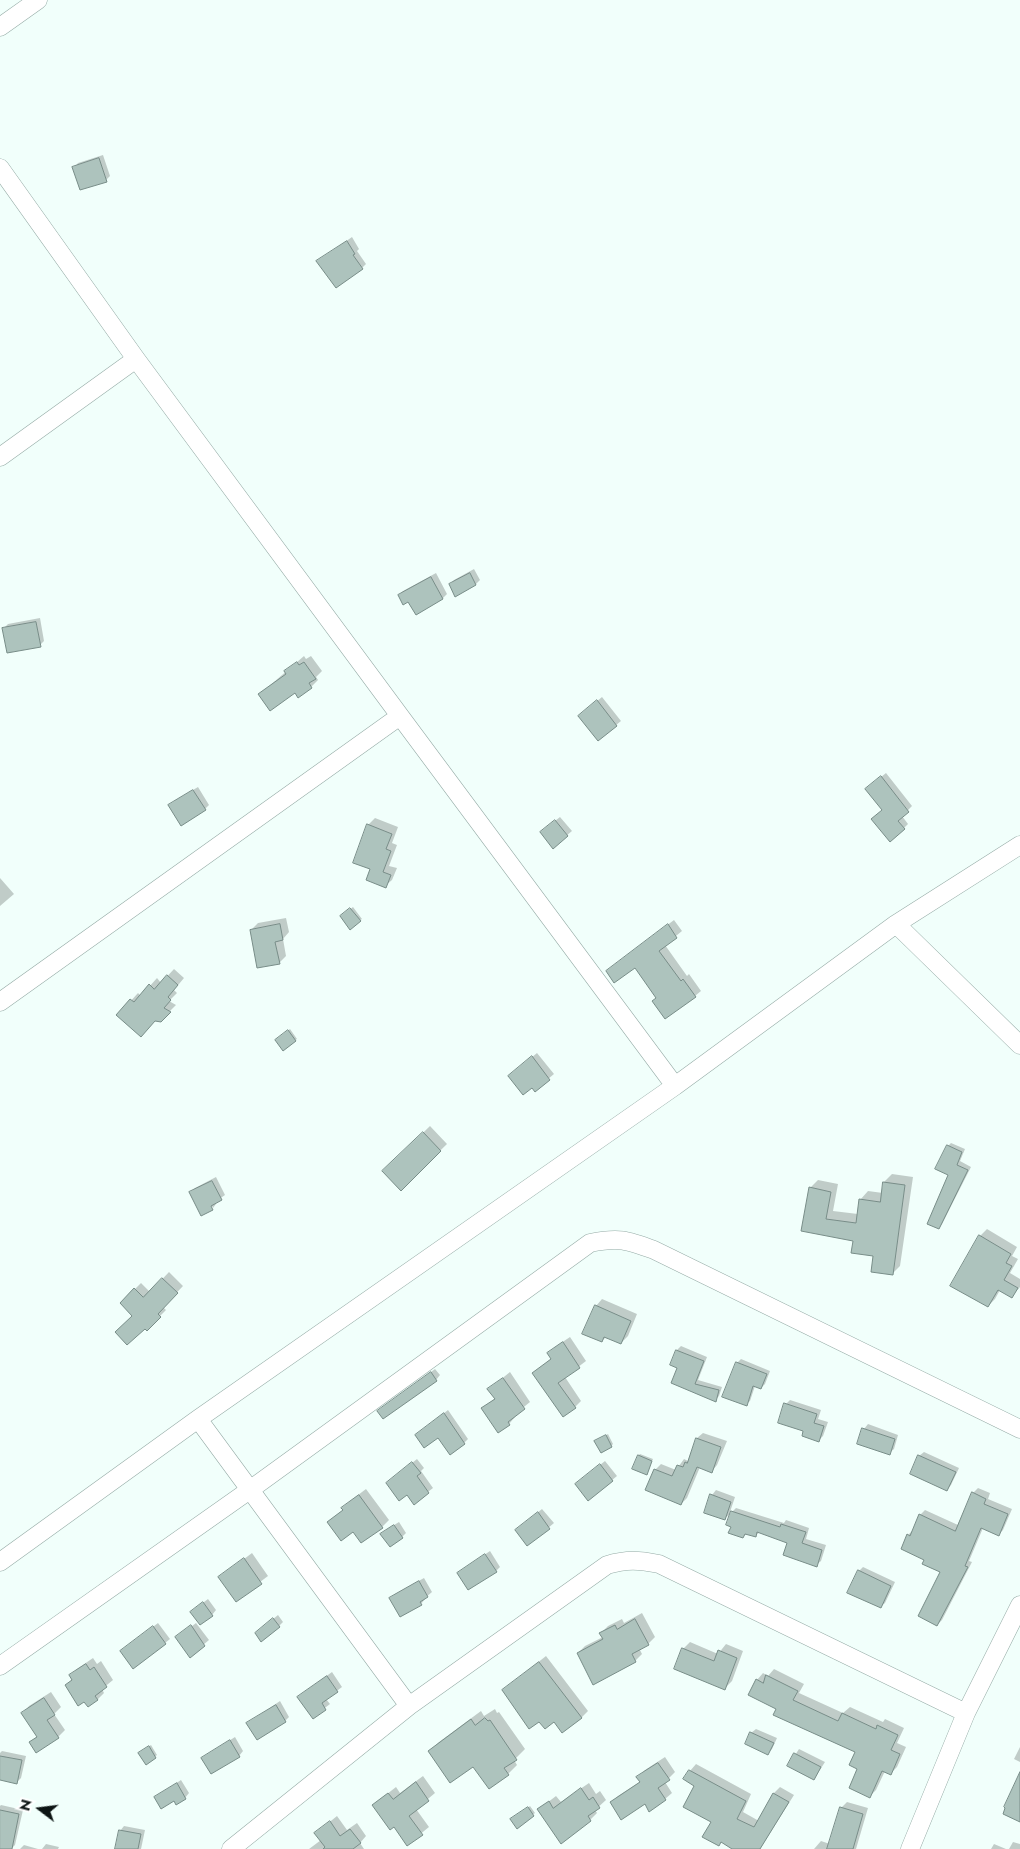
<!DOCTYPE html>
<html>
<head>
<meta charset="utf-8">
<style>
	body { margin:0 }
	#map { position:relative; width:1020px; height:1849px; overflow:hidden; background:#f1fffb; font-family:Jost,sans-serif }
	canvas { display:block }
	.north { position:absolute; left:15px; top:1784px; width:50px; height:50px; -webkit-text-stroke:4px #fff; paint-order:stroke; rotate:285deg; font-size:14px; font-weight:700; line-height:20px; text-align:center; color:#0d1514 }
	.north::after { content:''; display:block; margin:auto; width:18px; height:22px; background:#0d1514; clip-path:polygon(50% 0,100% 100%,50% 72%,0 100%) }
</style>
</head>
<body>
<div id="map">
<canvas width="1020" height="1849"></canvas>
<div class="north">N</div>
</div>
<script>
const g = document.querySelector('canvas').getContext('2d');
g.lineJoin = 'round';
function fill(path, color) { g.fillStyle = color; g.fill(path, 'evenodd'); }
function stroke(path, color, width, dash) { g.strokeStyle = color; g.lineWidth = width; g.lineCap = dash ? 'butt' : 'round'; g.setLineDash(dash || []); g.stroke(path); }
const shadow = new Path2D(`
	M103,155L110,176L106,180L74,168L78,163Z
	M352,237L359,249L357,251L366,264L362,268L318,261Z
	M474,569L480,580L476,584L456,595L450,585L454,580Z
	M436,573L447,594L443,598L416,613L409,601L399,595L403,591Z
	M40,618L44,641L40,645L3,629L8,624Z
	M304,656L306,659L311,656L322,671L316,677L318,680L311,687L299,696L295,691L260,694Z
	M602,697L621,721L598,740L584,712Z
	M886,773L912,806L902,816L908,824L904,828L883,810L871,785Z
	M198,787L209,805L205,809L174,801Z
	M560,817L572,831L553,847L546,828Z
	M375,818L398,827L392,843L397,845L389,866L397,868L392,880L385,886L371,868L368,825Z
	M0,878L14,894L0,906Z
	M353,907L362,919L360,920L343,915Z
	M286,918L289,932L283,939L286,956L279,963L251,930L258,923Z
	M674,920L682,931L665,945L687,976L689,974L701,991L695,996L657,998L635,967L613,966Z
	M174,969L184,978L174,990L177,993L169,1001L176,1005L160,1021L118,1015L138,993L141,996L157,978L161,983Z
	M290,1029L297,1039L295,1040H277Z
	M537,1053L554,1074L535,1090L514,1072Z
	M430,1126L447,1144L401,1189L384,1171Z
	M951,1143L965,1149L960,1161L971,1167L942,1224L939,1228L950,1175L948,1146Z
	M892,1174L913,1177L900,1266L892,1274L874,1255L855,1240L802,1230L810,1188L818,1180L838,1184L833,1211L858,1214L860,1200L868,1191L883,1193L884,1182Z
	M216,1177L225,1195L215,1202L216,1204L213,1208L209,1200L191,1192L195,1188Z
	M987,1229L1017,1247L1012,1256L1018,1259L1010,1273L1020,1279V1287L1012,1296L1000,1290L995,1299L988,1306L980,1236Z
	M169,1272L183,1286L163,1307L166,1310L153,1323L133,1315L121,1303L141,1283L150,1292Z
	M602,1299L637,1314L628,1336L621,1343L606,1337L602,1341L596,1306Z
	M570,1337L586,1361L565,1377L581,1401L575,1407L533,1373L552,1358L549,1353L555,1347Z
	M681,1346L707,1357L698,1380L722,1387L719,1396L715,1400L672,1382L679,1367L671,1364L677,1350Z
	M741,1359L770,1371L765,1384L761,1388L755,1386L750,1401L746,1404L737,1363Z
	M435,1369L440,1375L436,1380L379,1411Z
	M510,1372L530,1402L514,1415L515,1417L509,1424L482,1409L495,1398L489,1389Z
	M790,1400L821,1410L818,1419L828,1422L823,1436L819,1440L805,1430L786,1404Z
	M448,1410L468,1439L464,1443L439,1436L416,1435Z
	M868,1424L898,1435L894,1449L889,1453L864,1429Z
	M703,1433L727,1441L717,1465L712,1471L700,1467L687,1498L681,1504L655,1470L661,1464L676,1470L684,1459L688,1461L697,1438Z
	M608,1434L613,1444L611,1446L598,1440Z
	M924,1452L959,1468L951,1485L947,1490L919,1456Z
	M640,1454L653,1459L648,1471L639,1455Z
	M417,1459L424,1468L421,1471L433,1488L414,1503L407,1493L392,1479Z
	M605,1461L617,1476L589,1499L581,1480Z
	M978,1488L990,1493L988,1499L1012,1509L1003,1530L998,1535L983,1528L969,1561L972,1562L942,1620L937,1625L942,1571L926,1559L908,1535L914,1529L920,1515L925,1510L958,1525L973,1493Z
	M366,1489L389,1520L382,1527L353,1530L329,1522L344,1509L343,1508L350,1501Z
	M716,1490L735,1497L729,1515L724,1519L712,1495Z
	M736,1508L784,1523L786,1520L809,1528L806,1539L826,1545L821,1561L816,1565L789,1542L760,1532L755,1536L747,1533L743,1537L732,1526V1512Z
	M542,1509L554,1523L528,1545L521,1526Z
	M399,1522L406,1533L402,1537L386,1530Z
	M490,1551L500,1567L496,1571L458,1573Z
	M252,1553L268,1576L236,1600L220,1577Z
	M863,1567L895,1582L885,1603L880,1607L859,1571Z
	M424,1578L432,1592L425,1598V1599L421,1604L400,1616L390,1599L395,1594Z
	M208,1599L216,1610L212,1615L196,1608Z
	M642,1613L655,1637L648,1644L639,1648L642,1654L635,1661L578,1653L585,1646L603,1637L601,1633L608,1626L622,1619L624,1623Z
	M278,1615L283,1622L279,1626L261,1629Z
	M158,1623L170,1639L165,1643L121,1651Z
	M196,1623L209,1640L190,1656L179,1636Z
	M690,1642L718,1654L726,1644L743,1651L732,1681L725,1688L683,1649Z
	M546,1656L588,1711L581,1718L555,1721L540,1720L503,1690Z
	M93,1658L97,1664L101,1661L113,1680L102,1689L104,1693L97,1700L67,1685L72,1679L70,1676L77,1669Z
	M774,1669L804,1684L799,1693L843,1713L850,1707L883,1722L885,1719L904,1728L897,1743L906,1747L897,1767L890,1774L885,1771L876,1790L870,1796L859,1768L856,1752L777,1708L757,1680L763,1673L768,1676Z
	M332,1672L342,1687L326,1699L330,1704L313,1717L303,1693Z
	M51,1692L61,1707L54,1714L65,1730L58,1737L31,1742L38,1735L23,1713L29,1706Z
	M280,1701L289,1717L285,1721L248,1723Z
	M495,1709L497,1713L499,1712L525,1749L514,1760L517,1765L508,1774L430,1751L439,1742L481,1711L484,1716Z
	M756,1729L777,1738L772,1749L767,1754L751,1733Z
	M235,1737L243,1751L239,1756L202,1758Z
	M151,1745L157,1755L146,1763L142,1751Z
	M1020,1747V1762L1014,1759Z
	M799,1749L825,1762L814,1779L788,1766Z
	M2,1751L26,1756L21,1778L17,1782L0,1770V1753Z
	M665,1757L675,1772L665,1782L672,1793L665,1799L645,1803L612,1802L618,1796L641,1781L638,1777L645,1770Z
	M696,1764L751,1794L743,1812L759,1821L774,1793L780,1787L794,1795L760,1849H734L712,1821L690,1771Z
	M423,1776L435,1793L416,1809L429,1827L408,1844L394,1825L373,1805L396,1787L400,1793Z
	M181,1780L189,1793L185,1798L174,1799L155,1797Z
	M589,1783L596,1794L600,1791L606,1800L595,1810L597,1813L590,1820L539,1809L556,1796L561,1802Z
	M847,1802L868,1808L856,1849H814L821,1841L830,1844L841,1808Z
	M1,1805L23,1810L15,1845L11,1849L0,1847V1806Z
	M530,1806L535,1813L517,1827L514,1818Z
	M337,1816L347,1830L357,1823L366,1836L360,1843L364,1849H309L321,1840L316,1833Z
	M124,1826L145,1830L141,1849H116L120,1831Z
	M1013,1842L1020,1844V1849H1009Z
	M46,1844L59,1847L58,1849H42Z
	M994,1844L1006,1849H991Z
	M24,1845L38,1849H20Z`);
const building = new Path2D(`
	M99,158L107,182L80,190L72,167Z
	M347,241L355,254L353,255L363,269L336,288L316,261Z
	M470,573L476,585L455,597L449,584Z
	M431,577L443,599L416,615L408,602L403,605L398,595Z
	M36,622L41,647L7,653L2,628Z
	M297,662L299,665L304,662L316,679L309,683L312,688L298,698L295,693L270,711L258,694L286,674L284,671Z
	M597,700L617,726L598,741L578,716Z
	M881,776L909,812L898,821L905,829L890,842L871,819L882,810L865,789Z
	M193,790L206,810L181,826L168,805Z
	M555,820L568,836L553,849L540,832Z
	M367,824L392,834L386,849L391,851L383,872L391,875L386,888L366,880L370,869L353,863Z
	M350,908L361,921L350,930L340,916Z
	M280,924L283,940L275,942L280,964L257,968L250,930Z
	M668,924L677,938L659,951L681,981L683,979L696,997L665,1019L652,1001L656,998L635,968L614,983L606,971Z
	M167,975L178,985L168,997L171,1000L164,1008L171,1012L161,1022L155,1021L141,1037L116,1015L130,999L134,1002L149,984L154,989Z
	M288,1030L296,1041L283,1051L275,1040Z
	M532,1056L550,1080L535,1092L532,1088L523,1095L508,1076Z
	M423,1132L441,1151L401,1191L382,1171Z
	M947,1145L962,1152L957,1165L968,1170L939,1229L927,1224L948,1175L935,1169Z
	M212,1181L222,1200L211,1206L213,1210L201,1216L189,1192Z
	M883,1182L905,1185L893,1275L871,1272L873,1256L851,1253L853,1241L801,1231L809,1187L831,1192L826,1219L856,1223L859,1199L880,1202Z
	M979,1235L1011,1254L1006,1263L1012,1266L1004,1280L1018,1288L1012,1298L998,1290L988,1307L950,1286Z
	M162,1278L178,1293L158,1314L161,1317L147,1331L145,1329L127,1345L115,1332L132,1316L120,1303L134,1288L143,1297Z
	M595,1305L631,1321L621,1344L604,1337L602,1342L582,1334Z
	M563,1342L580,1368L558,1383L576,1408L563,1417L532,1373L551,1359L547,1353Z
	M676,1350L704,1361L695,1384L719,1390L716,1402L671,1383L677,1368L670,1365Z
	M736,1362L767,1374L761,1389L753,1386L747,1406L722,1397Z
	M431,1372L437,1381L383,1419L377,1411Z
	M503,1378L525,1409L508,1422L510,1425L498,1433L481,1408L495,1399L487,1389Z
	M784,1403L817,1414L814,1423L824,1426L819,1442L802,1436L803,1431L778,1423Z
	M444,1413L465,1444L450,1455L438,1438L424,1448L415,1435Z
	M862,1428L895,1439L890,1455L857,1444Z
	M606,1435L612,1447L601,1453L594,1441Z
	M696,1438L721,1447L712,1473L697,1467L681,1505L645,1490L654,1469L672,1476L677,1465L683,1467L685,1462L687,1463Z
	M638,1455L652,1461L647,1475L632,1469Z
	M918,1455L956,1472L947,1491L910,1474Z
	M412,1462L421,1473L417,1476L429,1493L414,1505L407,1495L399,1501L386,1483Z
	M600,1464L613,1481L588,1501L575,1484Z
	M972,1492L986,1499L984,1504L1008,1514L999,1536L981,1528L965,1566L968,1567L937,1626L918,1616L940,1572L922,1564L924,1560L901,1549L907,1534L910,1536L919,1514L955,1531Z
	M710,1494L731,1502L725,1520L704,1513Z
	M359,1495L383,1528L361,1543L353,1532L341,1541L327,1522L343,1510L341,1508Z
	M731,1511L780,1527L781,1524L806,1532L802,1543L822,1550L817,1567L783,1555L787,1543L757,1532L756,1537L745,1534L743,1538L728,1533L731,1527L726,1525Z
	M538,1512L550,1529L527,1546L515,1530Z
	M394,1525L403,1538L390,1547L380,1534Z
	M485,1554L497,1572L468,1590L457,1573Z
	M244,1558L262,1584L236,1602L218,1577Z
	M858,1570L891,1586L881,1608L847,1593Z
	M419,1581L428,1597L420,1602L422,1605L400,1617L389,1598Z
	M203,1602L213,1616L200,1625L190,1612Z
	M273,1618L280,1627L261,1642L255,1633Z
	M635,1619L649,1645L632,1654L636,1662L593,1685L577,1653L603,1639L599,1633L615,1625L617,1629Z
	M191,1625L205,1646L190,1658L175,1637Z
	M153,1626L166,1644L133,1669L120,1651Z
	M682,1648L714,1661L718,1650L737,1658L725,1690L674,1669Z
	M539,1662L582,1718L562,1733L554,1722L545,1729L539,1722L529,1729L502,1690Z
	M86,1664L90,1670L94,1667L107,1687L95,1696L98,1700L88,1707L84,1702L78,1706L65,1685L72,1680L69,1675Z
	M766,1675L798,1691L793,1700L838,1721L842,1713L876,1729L877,1725L898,1735L891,1750L900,1754L891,1775L882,1771L870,1798L849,1788L857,1769L849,1765L855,1752L773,1715L776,1709L748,1695L756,1679L763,1683Z
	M327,1676L338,1692L322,1703L326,1710L313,1719L297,1697Z
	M44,1698L55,1715L47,1720L59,1738L36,1753L29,1742L37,1737L21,1713Z
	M276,1705L286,1722L257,1740L246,1723Z
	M485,1718L488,1721L490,1720L517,1760L504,1768L509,1775L489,1789L473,1767L450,1783L428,1751L471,1719L475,1725Z
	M750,1732L774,1743L768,1755L745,1744Z
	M230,1740L240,1757L211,1774L201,1758Z
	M149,1746L156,1758L146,1765L138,1753Z
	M794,1753L821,1767L814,1780L787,1766Z
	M0,1756L22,1760L17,1784L0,1780Z
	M658,1763L670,1780L658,1788L666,1800L649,1812L645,1804L621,1820L610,1802L640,1782L636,1777Z
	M689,1770L746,1801L737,1819L754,1827L773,1793L789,1802L760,1849H732L721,1842L719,1846L702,1837L711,1822L683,1807L694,1786L683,1779Z
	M1020,1772V1822L1003,1814L1005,1808L1004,1807Z
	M416,1782L429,1801L409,1816L423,1835L407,1846L394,1827L390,1830L372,1805L388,1793L393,1799Z
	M177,1783L186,1799L176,1805L174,1801L161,1809L154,1797Z
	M581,1788L589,1800L593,1797L600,1808L588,1816L591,1821L561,1844L537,1809L549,1801L553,1808Z
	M528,1807L534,1816L517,1829L510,1819Z
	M840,1807L863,1814L853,1849H827Z
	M0,1810L19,1814L12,1849H0Z
	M330,1821L340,1836L350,1829L361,1843L353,1849H323L325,1847L314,1833Z
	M119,1830L141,1834L138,1849H115Z`);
const street = new Path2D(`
	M0,27L38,0
	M0,168L136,359L400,716L0,1002
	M0,457L136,359
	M400,716L675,1086
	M896,924L1020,1045
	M198,1419L409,1706
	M0,1562L198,1419L675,1086L896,924L1020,845
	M0,1666L251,1489L590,1243C619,1237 627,1240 654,1250L1020,1429
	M231,1849L409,1706L607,1565C627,1559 639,1560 659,1564L966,1713
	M910,1849L966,1713L1020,1605`);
fill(shadow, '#0003');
fill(building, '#adc3bd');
stroke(building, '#788d88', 1);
stroke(street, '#95aba6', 19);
stroke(street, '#fff', 18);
</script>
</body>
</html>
